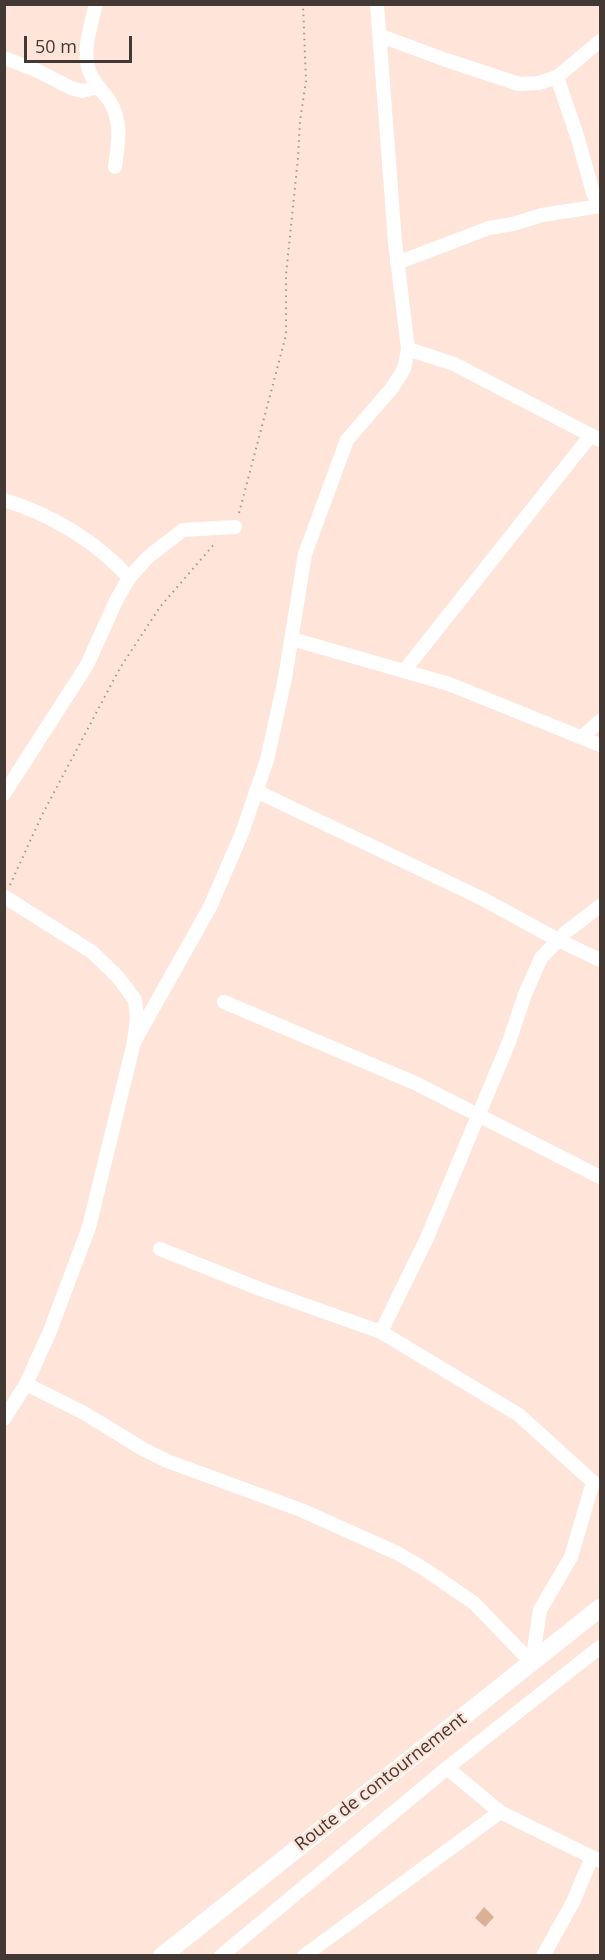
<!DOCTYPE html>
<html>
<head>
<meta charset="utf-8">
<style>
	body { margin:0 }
	#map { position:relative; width:605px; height:1960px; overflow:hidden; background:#ffe4d9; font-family:"Open Sans",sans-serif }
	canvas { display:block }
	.frame { position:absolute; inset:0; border:6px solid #433934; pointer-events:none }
	.scale { position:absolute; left:24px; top:36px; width:108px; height:27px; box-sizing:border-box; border:3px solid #433934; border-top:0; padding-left:8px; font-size:18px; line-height:21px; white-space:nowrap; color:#433934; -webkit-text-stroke:4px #ffe4d9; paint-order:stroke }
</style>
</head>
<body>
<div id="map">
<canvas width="605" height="1960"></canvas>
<div class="frame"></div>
<div class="scale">50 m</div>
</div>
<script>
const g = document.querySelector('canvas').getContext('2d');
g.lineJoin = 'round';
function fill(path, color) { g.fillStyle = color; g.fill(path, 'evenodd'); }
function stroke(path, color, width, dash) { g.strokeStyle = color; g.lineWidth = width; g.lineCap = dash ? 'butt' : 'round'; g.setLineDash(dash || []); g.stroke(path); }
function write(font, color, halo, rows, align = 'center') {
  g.font = font + ' "Open Sans",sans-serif'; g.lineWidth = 5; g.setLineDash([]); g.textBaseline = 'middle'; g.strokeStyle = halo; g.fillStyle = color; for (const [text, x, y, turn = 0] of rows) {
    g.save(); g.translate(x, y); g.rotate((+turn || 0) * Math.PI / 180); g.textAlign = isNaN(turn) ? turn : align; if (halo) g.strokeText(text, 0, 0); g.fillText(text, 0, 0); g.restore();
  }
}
const building = new Path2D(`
	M484,1907L494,1917L485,1927L475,1918Z`);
const path = new Path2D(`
	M239,513L286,335V275L298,158L300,121L306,81L303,4
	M10,885L42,815L120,668L160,607L216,542`);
const minor = new Path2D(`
	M96,4C91,25 81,53 90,73C94,83 103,92 109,100C123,122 118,143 115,167
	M381,36L446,60L519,84L539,83L557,77L600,41
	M4,58L36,70L71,88L82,91L99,87
	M557,77L578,139L593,193L600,206
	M397,263L489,228L513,224L542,215L600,206
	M408,349L454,364L600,440
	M4,500C50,514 98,542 129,578
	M292,639L449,684L600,745
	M404,671L591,435
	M582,737L600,721
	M256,791L483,899L558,940L600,960
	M4,794L87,665L116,601L129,578L148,557L183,530L235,527
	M224,1002L415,1083L600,1177
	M134,1042L210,907L242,833L267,760L285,678L305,554L337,467L347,440L392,388L404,369L408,349L395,242L377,4
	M160,1249L260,1289L381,1332L519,1415L593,1482L571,1557L540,1610L532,1663
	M381,1332L427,1238L509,1042L525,994L541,958L566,932L600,906
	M26,1384L84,1413L143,1449L167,1461L301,1510L397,1553L426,1570L474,1603L532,1663
	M4,1419L26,1384L50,1331L89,1227L134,1042L137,1018L135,1000L118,977L92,952L5,897
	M447,1768L500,1812L600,1861
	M221,1956L447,1768L600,1647
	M304,1956L500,1812
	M543,1956L573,1902L592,1857`);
const tertiary = new Path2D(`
	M162,1956L600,1608`);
const streetNames = [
	["Route de contournement",381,1782,-38]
];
fill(building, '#dab197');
stroke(path, '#a7948c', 2, [1.5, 4.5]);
stroke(minor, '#fff', 14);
stroke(tertiary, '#fff', 18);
write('18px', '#433934', '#ffe4d9', streetNames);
</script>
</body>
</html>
